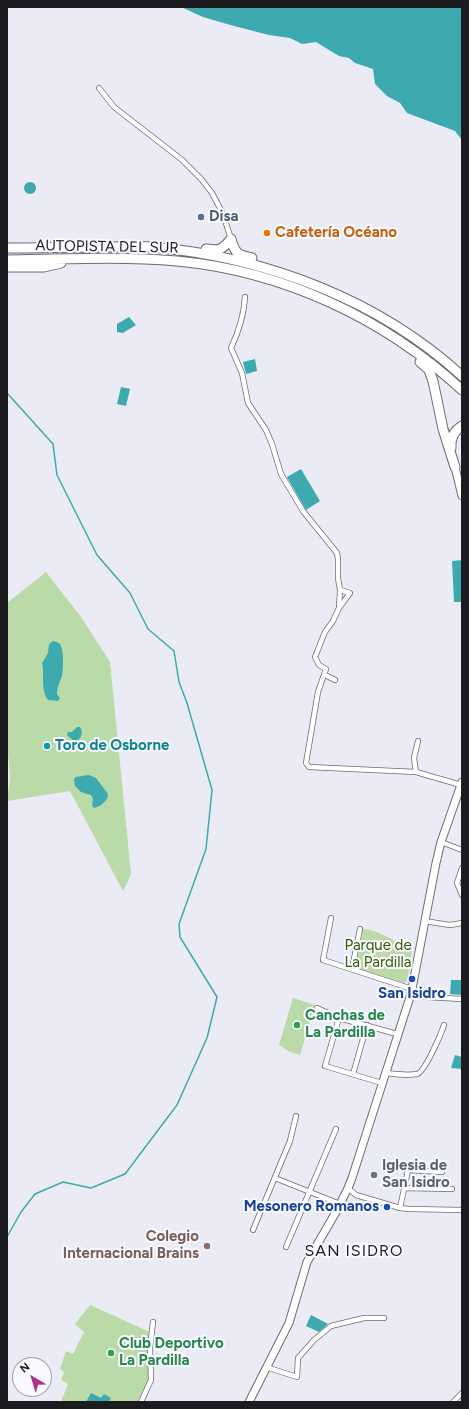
<!DOCTYPE html>
<html>
<head>
<meta charset="utf-8">
<style>
	body { margin:0 }
	#map { position:relative; width:469px; height:1409px; overflow:hidden; background:#ebebf5; font-family:Figtree,sans-serif }
	canvas { display:block }
	.frame { position:absolute; inset:0; border:8px solid #1c1c20; pointer-events:none }
	.north { position:absolute; left:12px; top:1357px; width:40px; height:40px; box-sizing:border-box; background:#f8f8ff; border:1px solid #a0a0a6; border-radius:50%; rotate:322deg; font-size:11px; font-weight:700; line-height:16px; text-align:center; color:#1c1c20 }
	.north::after { content:''; display:block; margin:auto; width:14px; height:18px; background:#a7348f; clip-path:polygon(50% 0,100% 100%,50% 72%,0 100%) }
</style>
</head>
<body>
<div id="map">
<canvas width="469" height="1409"></canvas>
<div class="frame"></div>
<div class="north">N</div>
</div>
<script>
const g = document.querySelector('canvas').getContext('2d');
g.lineJoin = 'round';
function fill(path, color) { g.fillStyle = color; g.fill(path, 'evenodd'); }
function stroke(path, color, width, dash) { g.strokeStyle = color; g.lineWidth = width; g.lineCap = dash ? 'butt' : 'round'; g.setLineDash(dash || []); g.stroke(path); }
function write(font, color, halo, rows, align = 'center') {
  g.font = font + ' Figtree,sans-serif'; g.lineWidth = 4; g.setLineDash([]); g.textBaseline = 'middle'; g.strokeStyle = halo; g.fillStyle = color; for (const [text, x, y, turn = 0] of rows) {
    g.save(); g.translate(x, y); g.rotate((+turn || 0) * Math.PI / 180); g.textAlign = isNaN(turn) ? turn : align; if (halo) g.strokeText(text, 0, 0); g.fillText(text, 0, 0); g.restore();
  }
}
const green = new Path2D(`
	M46,572L81,617L110,662L131,874L123,891L70,791L7,801L10,779L7,738V603Z
	M363,929C378,929 400,944 412,952L407,981L404,983L359,969L356,965Z
	M293,998L315,1005L300,1055L290,1052L279,1045Z
	M90,1305L150,1332L149,1380L141,1394L138,1402H61L68,1384L61,1380L64,1372L60,1369L66,1351L73,1354L84,1332L75,1324Z`);
const water = new Path2D(`
	M181,7H462V140L455,131L407,113L400,103L387,96L375,84L373,69L355,63L349,58L339,56L316,42L302,44L290,38L269,35L234,26L203,17Z
	M24 188a6 6 0 1 1 12 0a6 6 0 1 1-12 0Z
	M129,317L136,325L123,333L117,332V324Z
	M255,359L257,371L246,374L243,362Z
	M121,387L130,389L126,406L117,404Z
	M301,469L320,501L306,510L287,477Z
	M462,560V602H454L452,561Z
	M53,641C57,642 60,643 61,646C64,653 63,668 62,676C60,682 57,687 57,694L60,698L58,701L48,700C40,689 45,675 42,663L48,653L49,644Z
	M77,727H80C84,733 81,739 75,742L67,735L68,732H72Z
	M89,775L96,778L108,794C109,800 100,807 94,808L92,805L93,799L91,795L81,792L75,786L74,779L76,777Z
	M451,980H462V995L450,994Z
	M455,1055L462,1057V1069L451,1068Z
	M311,1315L328,1324L319,1332L306,1326Z
	M91,1393L101,1398L104,1394L111,1398L109,1402H86Z`);
const stream = new Path2D(`
	M7,393L53,444L57,475L97,555L130,593L148,629L174,651L179,682L187,703L212,790L206,849L179,924L180,937L217,997L207,1038L177,1105L125,1174L91,1188L63,1182L35,1194L21,1212L7,1237`);
const street = new Path2D(`
	M99,88L114,107L181,159L202,180L212,193L223,214L231,239
	M245,297C244,315 239,331 231,348L242,373L248,403L266,430L272,444L281,474L303,511L337,553L338,559V578L340,590L339,608L333,621L325,632L315,657L319,665L326,669L318,692L306,763L309,767L416,772L461,785
	M339,608L350,593L340,590
	M325,675L335,680
	M416,772L414,758L418,741
	M441,842L462,850
	M462,868L457,883L462,895
	M331,918L323,960L412,989
	M424,921L450,925L462,923
	M352,969L360,929
	M411,994L427,997L462,999
	M317,1008L339,1018L397,1034
	M339,1018L325,1066L382,1083
	M385,1073C395,1074 407,1076 417,1074C425,1072 441,1034 444,1025
	M353,1074L367,1025
	M275,1178L340,1204
	M348,1188L356,1195L400,1208L409,1209L462,1210
	M405,1188L452,1189
	M400,1208L408,1170L442,1172
	M253,1230L290,1141L296,1116
	M286,1247L336,1129
	M266,1367L297,1377L298,1358L314,1340L331,1326L364,1318H384
	M141,1402L151,1380L150,1348L153,1322
	M453,1402L462,1393`);
const secondary = new Path2D(`
	M455,467L462,496
	M249,1402L289,1323L307,1262L336,1212L348,1188L352,1178L411,994L436,863L441,842L462,782`);
const highway = new Path2D(`
	M231,239C235,254 238,255 252,258
	M7,248C39,248 72,247 104,247C120,247 136,246 152,247C265,257 378,299 462,376
	M206,249C220,251 222,250 231,239
	M7,260C63,259 121,256 177,261C283,271 384,318 462,390
	M7,267H44L61,263
	M420,362L429,370L433,381L443,429L455,467
	M451,448C450,438 454,431 462,426`);
const markers = [
	[201,217,4,"#5c6f8a"],
	[267,233,4,"#e8710a"],
	[47,746,4,"#0f9aa8"],
	[412,979,4,"#1a4fb4"],
	[297,1025,4,"#2e9e5b"],
	[374,1175,4,"#6b7280"],
	[387,1207,4,"#1a4fb4"],
	[207,1246,4,"#8d6e63"],
	[111,1353,4,"#2e9e5b"]
];
const serviceNames = [
	["Disa",209,217]
];
const foodNames = [
	["Cafetería Océano",275,233]
];
const streetNames = [
	["AUTOPISTA DEL SUR",107,247,1]
];
const cultureNames = [
	["Toro de Osborne",55,746]
];
const parkNames = [
	["Parque de",378,946],
	["La Pardilla",378,963]
];
const transitNames = [
	["San Isidro",412,994],
	["Mesonero Romanos",379,1207,"right"]
];
const leisureNames = [
	["Canchas de",305,1016],
	["La Pardilla",305,1033],
	["Club Deportivo",119,1344],
	["La Pardilla",119,1361]
];
const worshipNames = [
	["Iglesia de",382,1166],
	["San Isidro",382,1183]
];
const educationNames = [
	["Colegio",199,1237],
	["Internacional Brains",199,1254]
];
const neighbourhoodNames = [
	["SAN ISIDRO",354,1251]
];
fill(green, '#badaa8');
fill(water, '#3daaaf');
stroke(stream, '#3daaaf', 1.5);
stroke(street, '#6b6b74', 6);
stroke(secondary, '#6b6b74', 9);
stroke(highway, '#6b6b74', 11);
stroke(street, '#fff', 4.5);
stroke(secondary, '#fff', 7);
stroke(highway, '#fff', 9);
for (const [x, y, r, color] of markers) { const dot = new Path2D(); dot.arc(x, y, r, 0, 2 * Math.PI); g.fillStyle = color; g.fill(dot); stroke(dot, '#f8f8ff', 1.5); }
write('bold 15px', '#4e5e75', '#f8f8ff', serviceNames, 'left');
write('bold 15px', '#c56008', '#f8f8ff', foodNames, 'left');
write('15px', '#1c1c20', '#f8f8ff', streetNames);
write('bold 15px', '#0d838f', '#f8f8ff', cultureNames, 'left');
write('15px', '#306000', '#f8f8ff', parkNames);
write('bold 15px', '#164399', '#f8f8ff', transitNames);
write('bold 15px', '#27864d', '#f8f8ff', leisureNames, 'left');
write('bold 15px', '#5b616d', '#f8f8ff', worshipNames, 'left');
write('bold 15px', '#785e54', '#f8f8ff', educationNames, 'right');
g.letterSpacing = '1px';
write('16px', '#1c1c20', '#f8f8ff', neighbourhoodNames);
g.letterSpacing = '0px';
</script>
</body>
</html>
